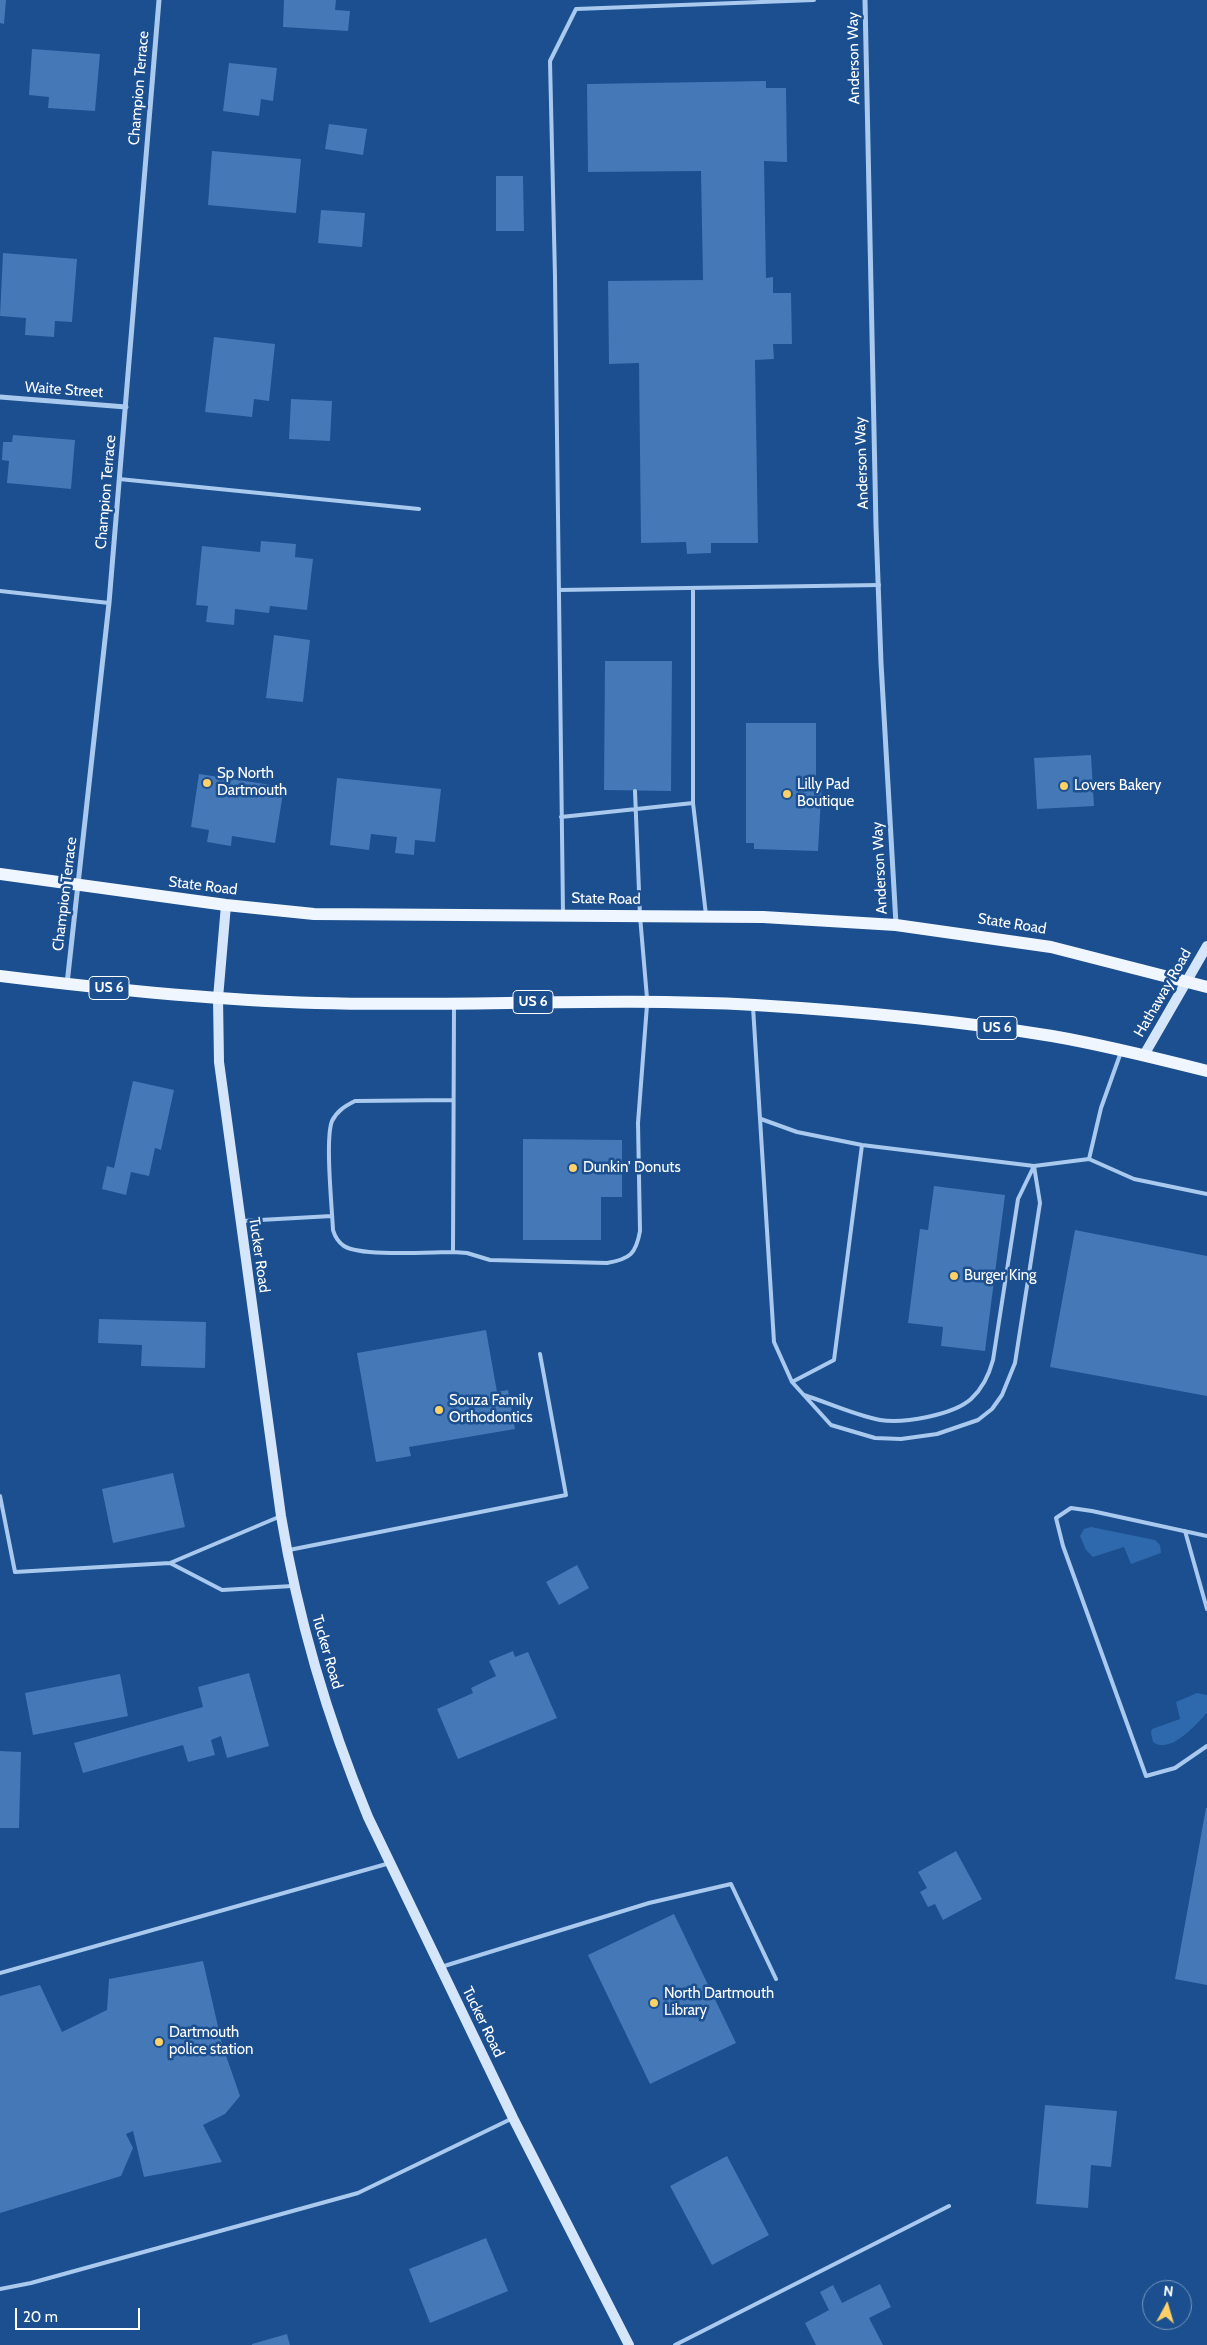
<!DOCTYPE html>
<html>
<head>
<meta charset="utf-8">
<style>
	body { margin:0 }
	#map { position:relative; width:1207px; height:2345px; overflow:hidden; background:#1b4f8f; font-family:Cabin,sans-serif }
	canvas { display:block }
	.north { position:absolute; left:1142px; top:2280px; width:50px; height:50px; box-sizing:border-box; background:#1b4f8f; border:1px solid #7695bc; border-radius:50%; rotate:6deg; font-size:14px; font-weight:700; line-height:20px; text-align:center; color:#fff }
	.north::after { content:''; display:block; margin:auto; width:18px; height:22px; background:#ffd166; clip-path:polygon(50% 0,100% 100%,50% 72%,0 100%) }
	.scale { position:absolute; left:15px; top:2308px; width:125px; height:22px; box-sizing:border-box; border:2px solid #fff; border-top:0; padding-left:6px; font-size:15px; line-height:18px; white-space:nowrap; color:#fff; -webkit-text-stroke:4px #1b4f8f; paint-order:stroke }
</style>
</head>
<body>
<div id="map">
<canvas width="1207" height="2345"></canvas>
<div class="north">N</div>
<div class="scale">20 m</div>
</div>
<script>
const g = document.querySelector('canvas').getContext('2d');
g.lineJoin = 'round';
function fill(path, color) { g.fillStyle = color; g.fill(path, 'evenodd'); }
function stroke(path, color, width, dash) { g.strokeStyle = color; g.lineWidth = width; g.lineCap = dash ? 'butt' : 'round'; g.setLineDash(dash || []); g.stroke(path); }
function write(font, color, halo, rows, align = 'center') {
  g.font = font + ' Cabin,sans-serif'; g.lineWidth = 5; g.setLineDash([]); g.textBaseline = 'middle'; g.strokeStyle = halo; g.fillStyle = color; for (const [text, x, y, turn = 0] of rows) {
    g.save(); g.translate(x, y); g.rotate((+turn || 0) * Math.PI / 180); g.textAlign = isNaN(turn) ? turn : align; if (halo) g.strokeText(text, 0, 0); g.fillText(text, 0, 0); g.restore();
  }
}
const green = new Path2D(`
	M1091,1527L1155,1540L1160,1545L1161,1553L1131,1564L1124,1547L1093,1557L1086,1550L1080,1536L1084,1529Z
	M1197,1693L1207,1695V1713C1196,1724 1171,1755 1153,1742L1151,1733L1152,1729L1180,1719L1176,1702Z`);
const building = new Path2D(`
	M0,0H6L4,24L0,23Z
	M284,0H336L335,10L350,11L348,31L283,27Z
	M32,49L100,54L95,111L48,108L49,97L29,95Z
	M229,63L277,68L273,101L261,99L259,116L223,111Z
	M766,81V88H786L787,162L764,161L766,278L773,277V293H791L792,344H773L774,359L755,360L758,543H711V553L687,554L686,542L641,543L639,363L609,364L608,281L703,280L701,171L588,172L587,84Z
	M329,124L367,129L363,155L325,149Z
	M212,151L301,159L296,213L208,205Z
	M496,176H523L524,231H496Z
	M321,210L365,213L362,247L318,243Z
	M3,253L77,259L72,322L55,321L54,337L25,335L26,318L0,316Z
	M214,337L275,344L269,401L254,399L252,417L205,412Z
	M291,399L332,401L330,441L289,439Z
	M13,435L75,440L71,489L7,483L9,461L2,460L3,442H12Z
	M261,541L296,544L295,557L313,559L307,610L270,606L269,613L235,609L234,625L206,622L208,606L196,605L202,546L260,552Z
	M274,635L310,640L303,702L266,698Z
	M605,661H672L671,791L604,790Z
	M746,723H816V781H822L818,851L754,849V843H746Z
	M1091,755L1094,806L1037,809L1034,758Z
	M199,774L284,787L275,843L232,836L231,846L207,842L209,830L191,827Z
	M337,778L441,789L435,842L415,840L414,855L395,853L397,837L371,834L369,850L330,845Z
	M133,1081L174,1090L161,1150L155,1148L149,1176L131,1172L126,1195L102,1189L107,1166L114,1168Z
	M523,1139L622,1140V1197H601V1240H523Z
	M934,1186L1005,1195L985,1351L941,1346L943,1327L908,1323L920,1229L928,1230Z
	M1075,1230L1207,1256V1396L1050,1367Z
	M99,1319L206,1322L205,1368L141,1366L142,1345L98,1343Z
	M486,1330L497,1392L508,1390L515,1429L409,1447L411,1456L376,1462L357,1353Z
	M173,1473L185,1527L113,1543L102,1489Z
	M577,1565L589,1588L559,1605L546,1582Z
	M513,1651L515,1657L528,1652L557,1718L458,1759L437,1709L473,1693L471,1688L496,1676L489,1661Z
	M249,1673L269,1746L227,1758L221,1736L211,1740L215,1755L188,1762L183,1745L83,1773L74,1743L203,1707L198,1687Z
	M120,1674L128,1716L33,1735L25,1693Z
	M0,1751L21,1752L19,1828H0Z
	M1206,1808H1207V1985L1175,1979Z
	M956,1851L982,1899L943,1920L935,1904L928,1907L920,1892L927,1888L918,1872Z
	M674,1914L736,2043L650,2084L588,1955Z
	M203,1961L222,2044L240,2096L225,2114L203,2125L222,2162L144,2177L133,2131L126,2134L133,2148L121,2176L0,2213V1996L40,1985L62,2032L107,2010L109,1979Z
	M1045,2105L1117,2111L1111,2167L1091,2165L1088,2208L1036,2204Z
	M727,2156L769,2235L712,2265L670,2186Z
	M486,2238L508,2291L430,2323L409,2269Z
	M880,2284L891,2307L869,2318L883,2345H816L805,2323L829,2310L820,2292L833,2285L842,2303Z
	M287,2334L290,2345H252V2344Z`);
const lane = new Path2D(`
	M119,479L419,509
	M693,588V803L706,915
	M559,590L879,585
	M0,591L109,603
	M635,791L640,916L647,998
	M561,817L693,803
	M563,913L555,277L550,61L576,9L814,0
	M753,1007L774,1342L792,1382L834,1360L862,1145
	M453,1100L355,1101C345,1106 337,1111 332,1121C325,1139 332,1207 333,1230C335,1237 338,1242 344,1246C361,1257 430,1252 453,1252L454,1005
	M761,1119L797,1132L862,1145L1034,1166L1089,1159L1134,1179L1207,1194
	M1089,1159L1101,1108L1121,1052
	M242,1221L332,1216
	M453,1252L467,1253L490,1260L607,1263C630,1259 636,1254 640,1231L638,1123L647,1005
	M792,1382L831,1425L875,1438L901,1439L937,1434L978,1420L992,1409L1002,1395L1015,1363L1040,1203L1034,1166
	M804,1395C829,1403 854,1415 880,1420C903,1424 953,1415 971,1399C983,1388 989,1375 993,1360L1018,1199L1034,1166
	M0,1496L15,1572L170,1563
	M281,1516L170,1563L222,1590L293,1586
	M1185,1531L1207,1609
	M1207,1536L1092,1511L1071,1508L1056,1518L1063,1546L1146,1776L1175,1768L1207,1746
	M289,1550L566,1495L540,1354
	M441,1967L649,1903L731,1884L776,1979
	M0,1973L390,1863
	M0,2289L31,2283L358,2193L513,2118
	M675,2345L949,2206`);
const street = new Path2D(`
	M865,0L876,526L881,663L896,924
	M0,397L126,407
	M67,984L109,603L159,0`);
const secondary = new Path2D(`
	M226,905L218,998L219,1062L281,1516C298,1619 328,1720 368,1817L513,2118L629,2345
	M1144,1055L1207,946`);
const primary = new Path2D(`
	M0,874L226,905L314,914L763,917L896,925L1051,947L1207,987
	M0,976C105,989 210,1000 316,1003C462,1007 609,997 755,1005C854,1011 954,1020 1052,1036C1104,1045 1156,1058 1207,1071`);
const markers = [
	[207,783,5,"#ffd166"],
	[1064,786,5,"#ffd166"],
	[787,794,5,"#ffd166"],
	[573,1168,5,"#ffd166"],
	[954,1276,5,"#ffd166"],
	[439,1410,5,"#ffd166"],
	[654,2003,5,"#ffd166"],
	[159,2042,5,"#ffd166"]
];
const shields = [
	[109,988,40],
	[533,1002,40],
	[997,1028,40]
];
const shieldNames = [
	["US 6",109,988],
	["US 6",533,1002],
	["US 6",997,1028]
];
const streetNames = [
	["Anderson Way",854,58,-91],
	["Champion Terrace",139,88,-85],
	["Waite Street",64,390,4],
	["Anderson Way",862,463,-92],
	["Champion Terrace",106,492,-85],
	["Anderson Way",880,868,-93],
	["State Road",203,886,7],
	["Champion Terrace",65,894,-83],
	["State Road",606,899,1],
	["State Road",1012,924,9],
	["Hathaway Road",1163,993,-60],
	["Tucker Road",259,1255,82],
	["Tucker Road",327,1652,74],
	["Tucker Road",483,2022,64]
];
const poiNames = [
	["Sp North",217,774],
	["Dartmouth",217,791],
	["Lilly Pad",797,785],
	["Boutique",797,802],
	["Lovers Bakery",1074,786],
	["Dunkin' Donuts",583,1168],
	["Burger King",964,1276],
	["Souza Family",449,1401],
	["Orthodontics",449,1418],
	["North Dartmouth",664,1994],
	["Library",664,2011],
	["Dartmouth",169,2033],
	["police station",169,2050]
];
fill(green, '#2e69ad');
fill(building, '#4478b7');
stroke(lane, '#a9c9ee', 4);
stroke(street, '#a9c9ee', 5);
stroke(secondary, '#d6e6fa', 10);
stroke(primary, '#f0f6ff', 12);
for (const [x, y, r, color] of markers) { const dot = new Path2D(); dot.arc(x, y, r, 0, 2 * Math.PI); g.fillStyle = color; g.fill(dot); stroke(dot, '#1b4f8f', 2); }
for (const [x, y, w] of shields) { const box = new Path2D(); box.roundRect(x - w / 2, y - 11.5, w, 23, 4); g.fillStyle = '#1b4f8f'; g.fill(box); stroke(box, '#fff', 1); }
write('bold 14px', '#fff', null, shieldNames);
write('15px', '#fff', '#1b4f8f', streetNames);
write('15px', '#fff', '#1b4f8f', poiNames, 'left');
</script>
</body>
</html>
